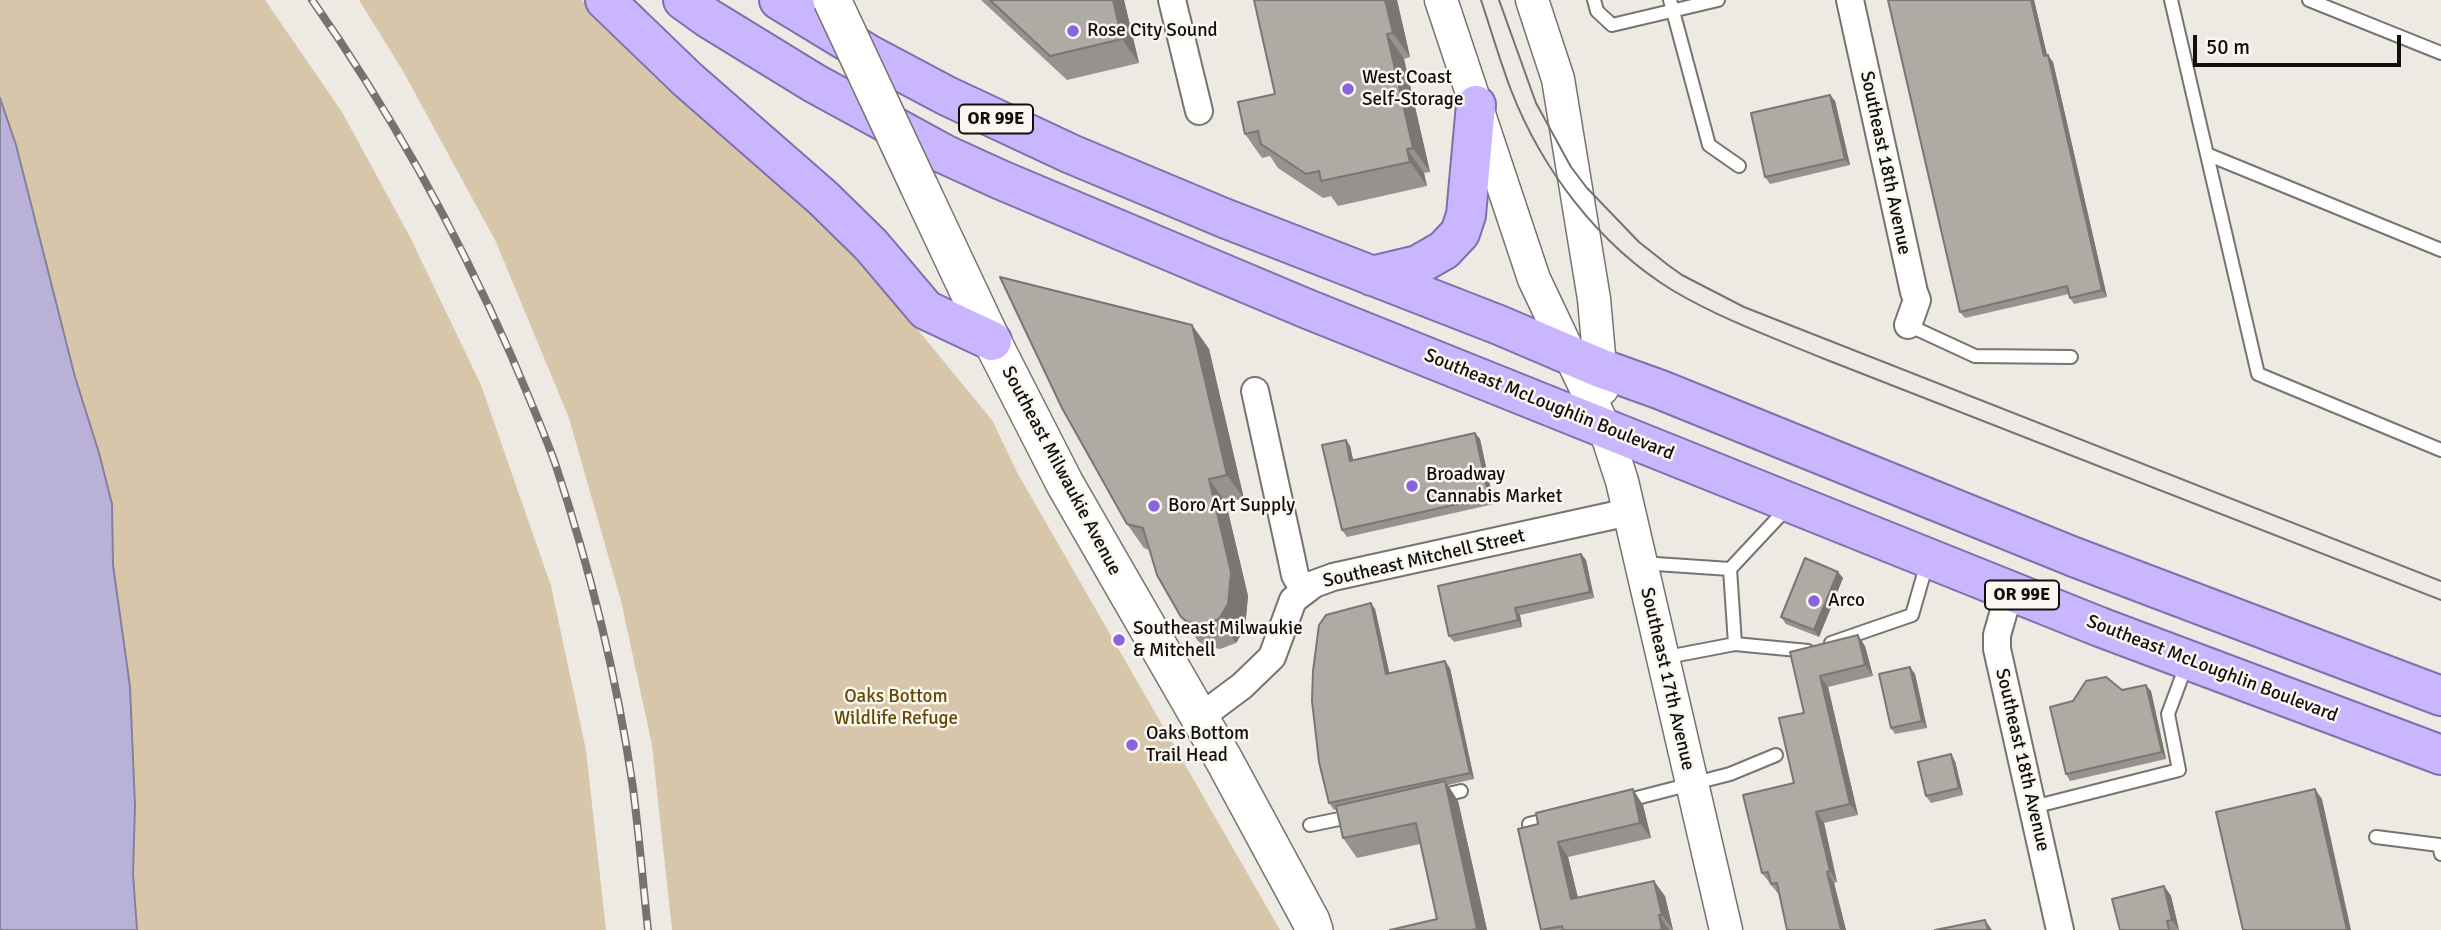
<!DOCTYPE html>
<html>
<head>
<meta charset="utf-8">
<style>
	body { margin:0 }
	#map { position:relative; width:2441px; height:930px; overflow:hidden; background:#ede9e3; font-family:Signika,sans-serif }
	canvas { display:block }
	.scale { position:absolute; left:2193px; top:35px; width:208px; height:32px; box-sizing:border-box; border:4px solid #100f0d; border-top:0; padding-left:9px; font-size:21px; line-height:24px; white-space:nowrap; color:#100f0d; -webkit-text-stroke:5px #faf6f0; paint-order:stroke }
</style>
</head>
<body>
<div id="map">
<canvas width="2441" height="930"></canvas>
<div class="scale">50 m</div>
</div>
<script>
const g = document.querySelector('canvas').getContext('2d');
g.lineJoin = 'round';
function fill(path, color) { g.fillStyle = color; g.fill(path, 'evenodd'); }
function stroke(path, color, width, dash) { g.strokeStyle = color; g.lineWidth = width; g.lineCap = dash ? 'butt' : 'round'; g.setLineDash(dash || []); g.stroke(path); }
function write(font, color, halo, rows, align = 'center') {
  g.font = font + ' Signika,sans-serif'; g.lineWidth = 5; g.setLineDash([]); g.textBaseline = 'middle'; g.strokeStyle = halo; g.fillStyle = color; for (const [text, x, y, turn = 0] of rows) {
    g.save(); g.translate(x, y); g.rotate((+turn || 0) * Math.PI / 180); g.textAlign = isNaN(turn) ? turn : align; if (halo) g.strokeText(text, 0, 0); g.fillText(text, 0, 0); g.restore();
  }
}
const green = new Path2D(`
	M0,0H265L342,112L410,237L481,385L551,586L586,750L606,930H137L133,874L135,806L130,687L113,565L112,504L99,453L75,377L16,145L0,98Z
	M359,0H582L855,250L913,324L992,420L1018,474L1280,930H672L652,745L621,601L569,418L496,242L403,71Z`);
const water = new Path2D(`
	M0,98L16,145L75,377L99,453L112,504L113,565L130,687L135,806L133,874L137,930H0Z`);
const service = new Path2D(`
	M1594,0L1597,11L1612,25L1718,0
	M1670,0L1709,145L1739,166
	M2171,0L2258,374L2441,450
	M2309,0L2441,53
	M2209,155L2441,250
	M1908,325L1975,356L2071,357
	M1641,563L1730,569L1788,507
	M1831,643L1912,615L1927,563
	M1735,644L1808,651
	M1662,658L1735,644L1730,569
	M1440,796L1461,791
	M1625,801L1730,774L1776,755
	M2033,807L2179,770L2168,714L2187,663
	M1529,824L1553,818
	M1310,825L1354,816
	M2376,837L2439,845L2441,854`);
const minor = new Path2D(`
	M1172,0L1199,111
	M1850,0L1914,292L1917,300L1908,325
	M1255,391L1291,556L1295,575L1304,591
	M2010,590L1997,635V649L2060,930
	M1199,718L1242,686L1272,657L1293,600L1314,584L1333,577L1629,512`);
const tertiary = new Path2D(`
	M1441,0L1534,279L1605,429L1622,481L1726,930
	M1532,0L1558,79L1594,299L1602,389`);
const secondary = new Path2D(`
	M919,186L992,341L1065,484L1224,760L1311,921L1314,930`);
const trunk = new Path2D(`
	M605,0L687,79L823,198L871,245L926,310L992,341
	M683,0L708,18L814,83L944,154L1001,180L1305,308L2100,627L2441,755
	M779,0L868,54L947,96L1071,154L1224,218L1499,325L1600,368L1661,390L2074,557L2441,696
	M1372,276L1418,265L1444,250L1460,233L1466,215L1476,105`);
const tram = new Path2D(`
	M1481,0C1491,30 1500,61 1511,90C1542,170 1599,245 1672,290C1719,318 1771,337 1822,358L2441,600
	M1499,0L1536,103L1571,167L1587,188L1639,242L1668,265L1682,275L1744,307L2441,581`);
const rail = new Path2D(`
	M312,0C390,111 456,231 511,355C526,391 542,427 555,463C590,568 617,678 633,788C639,835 643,883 648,930`);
const secondaryBridge = new Path2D(`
	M832,0L919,186`);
const wall = new Path2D(`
	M981,0H1124L1139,63L1067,80Z
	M1254,0H1397L1410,57L1404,59L1430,172L1424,173L1427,186L1338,206L1331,196L1323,198L1278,168L1270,156L1262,158L1245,134L1275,94Z
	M2034,0L2047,56L2053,62L2107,297L2074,304L2070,298L2069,294L1965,318L1960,312Z
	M1830,95L1835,101L1850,165L1770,184L1765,177Z
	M1192,325L1209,349L1244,499L1226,503L1248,596L1245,628L1236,643L1220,649L1205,646L1198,641L1181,617L1149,550L1144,548L1127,524Z
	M1475,433L1480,439L1494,504L1347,537L1342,530L1346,440L1350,446L1353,460Z
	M1581,554L1586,560L1594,598L1520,615L1522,627L1454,642L1449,636Z
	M1838,572L1843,578L1819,637L1786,624L1781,617Z
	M1375,609L1389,673L1450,668L1474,779L1448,785L1458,801L1487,930H1390L1437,919L1420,844L1357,858L1343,838L1337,809L1334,810L1329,803Z
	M1865,646L1873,676L1828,687L1858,815L1824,823L1837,882L1834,883L1846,930H1787L1779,895L1762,873L1794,783L1804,713L1790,652Z
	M1915,674L1927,728L1895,734L1891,728Z
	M2122,690L2151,691L2166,759L2070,781L2066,774Z
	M1955,761L1963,795L1931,803L1926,796Z
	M1643,805L1651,838L1568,857L1578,898L1665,896L1673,930H1541L1518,829Z
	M2164,886L2171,896L2179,930H2120Z`);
const shadedWall = new Path2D(`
	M1113,0H1124L1139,63L1122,39Z
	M1385,0H1397L1410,57L1393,33Z
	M2031,0H2034L2049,63L2044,56Z
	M1387,34L1404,59L1430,172L1413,148Z
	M2048,55L2053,62L2107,297L2102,290Z
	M1830,95L1835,101L1850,165L1845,159Z
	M1407,149L1424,173L1427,186L1410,162Z
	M1192,325L1209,349L1244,499L1227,475Z
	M1475,433L1480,439L1494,504L1489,497Z
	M1346,440L1350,446L1355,468L1350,461Z
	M1209,479L1226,503L1248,596L1245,628L1236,643L1219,619Z
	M1581,554L1586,560L1594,598L1590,592Z
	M1838,572L1843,578L1819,637L1814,630Z
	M1371,603L1375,609L1391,680L1386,674Z
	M1515,608L1520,615L1522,627L1518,620Z
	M1858,635L1865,646L1873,676L1865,665Z
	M1445,661L1450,668L1474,779L1470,773Z
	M1910,667L1915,674L1927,728L1922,721Z
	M1820,676L1828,687L1858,815L1850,804Z
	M2146,685L2151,691L2166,759L2162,752Z
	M1951,754L1955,761L1963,795L1959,788Z
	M1445,781L1458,801L1487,930H1478L1477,929Z
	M1633,789L1643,805L1651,838L1640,823Z
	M2315,789L2322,799L2351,930H2347Z
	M1816,812L1824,823L1837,882L1830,871Z
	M1558,842L1568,857L1582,914L1571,899Z
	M1827,872L1834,883L1846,930H1841Z
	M1654,881L1665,896L1673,930L1662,915Z
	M2164,886L2171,896L2179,930L2172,920Z
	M1659,915L1669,930H1662Z
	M1985,920L1992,930H1988Z`);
const building = new Path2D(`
	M990,0H1113L1122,39L1050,56Z
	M1254,0H1385L1393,33L1387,34L1413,148L1407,149L1410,162L1321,181L1319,171L1306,174L1261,144L1258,131L1245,134L1238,102L1275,94Z
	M1888,0H2031L2044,56L2048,55L2102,290L2070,298L2067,286L1960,312Z
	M1830,95L1845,159L1765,177L1751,113Z
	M1000,277L1192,325L1227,475L1209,479L1231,572L1228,604L1219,619L1204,625L1188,622L1181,617L1157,575L1143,528L1127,524L1062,408Z
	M1475,433L1489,497L1342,530L1322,445L1346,440L1350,461Z
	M1581,554L1590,592L1515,608L1518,620L1449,636L1438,586Z
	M1805,558L1838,572L1814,630L1781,617Z
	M1371,603L1386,674L1445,661L1470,773L1329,803L1319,762L1312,701L1313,671L1319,625L1326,615Z
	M1858,635L1865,665L1820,676L1850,804L1816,812L1830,871L1827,872L1841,930H1787L1777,883L1771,884L1768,872L1762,873L1743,795L1794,783L1779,718L1804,713L1790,652Z
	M1910,667L1922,721L1891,728L1879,674Z
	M2106,677L2122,690L2146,685L2162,752L2066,774L2050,707L2073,701L2086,681Z
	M1951,754L1959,788L1926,796L1918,762Z
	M1445,781L1477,929L1471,930H1390L1437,919L1416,823L1343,838L1336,806Z
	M1633,789L1640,823L1558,842L1571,899L1654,881L1662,915H1659L1662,930H1563L1562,926L1541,930L1518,829L1538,824L1536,813Z
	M2315,789L2347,930H2243L2216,812Z
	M2164,886L2172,920L2167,921L2169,930H2120L2112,899Z
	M1985,920L1988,930H1935Z`);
const markers = [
	[1073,31,7,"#8b63de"],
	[1348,89,7,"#8b63de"],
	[1412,486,7,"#8b63de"],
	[1154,506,7,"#8b63de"],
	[1814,601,7,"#8b63de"],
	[1119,640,7,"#8b63de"],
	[1132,745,7,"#8b63de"]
];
const shields = [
	[996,119,74],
	[2022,595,74]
];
const shieldNames = [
	["OR 99E",996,119],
	["OR 99E",2022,595]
];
const poiNames = [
	["Rose City Sound",1087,31],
	["West Coast",1362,78],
	["Self-Storage",1362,100],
	["Broadway",1426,475],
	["Cannabis Market",1426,497],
	["Boro Art Supply",1168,506],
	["Arco",1828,601],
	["Southeast Milwaukie",1133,629],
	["& Mitchell",1133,651],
	["Oaks Bottom",1146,734],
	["Trail Head",1146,756]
];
const streetNames = [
	["Southeast 18th Avenue",1885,163,78],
	["Southeast McLoughlin Boulevard",1549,405,22],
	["Southeast Milwaukie Avenue",1061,471,62],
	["Southeast Mitchell Street",1424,559,-13],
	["Southeast McLoughlin Boulevard",2212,669,21],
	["Southeast 17th Avenue",1667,679,77],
	["Southeast 18th Avenue",2022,760,77]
];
const parkNames = [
	["Oaks Bottom",896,697],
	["Wildlife Refuge",896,719]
];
fill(green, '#d8c6aa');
fill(water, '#bab1d8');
stroke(water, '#87809b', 2);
stroke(service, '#77736e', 16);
stroke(minor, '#77736e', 30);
stroke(tertiary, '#77736e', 35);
stroke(secondary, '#77736e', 40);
stroke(trunk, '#8070aa', 42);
stroke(service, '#fff', 12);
stroke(minor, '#fff', 26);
stroke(tertiary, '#fff', 32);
stroke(secondary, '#fff', 37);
stroke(trunk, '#cab6fe', 38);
stroke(tram, '#75726f', 2);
stroke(rail, '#75726f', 8);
stroke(rail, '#faf6f0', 5, [16]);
stroke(secondaryBridge, '#77736e', 40, []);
stroke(secondaryBridge, '#fff', 37);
fill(wall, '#96928d');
fill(shadedWall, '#7a7773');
fill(building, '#aeaaa4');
stroke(building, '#7a7773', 2);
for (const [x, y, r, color] of markers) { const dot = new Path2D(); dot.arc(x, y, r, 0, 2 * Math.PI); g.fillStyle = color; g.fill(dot); stroke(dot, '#faf6f0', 2.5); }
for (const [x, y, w] of shields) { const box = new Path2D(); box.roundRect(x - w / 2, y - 14.5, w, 29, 5); g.fillStyle = '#faf6f0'; g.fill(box); stroke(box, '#100f0d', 2); }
write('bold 18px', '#100f0d', null, shieldNames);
write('19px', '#100f0d', '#faf6f0', poiNames, 'left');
write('19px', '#100f0d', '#faf6f0', streetNames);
write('19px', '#664704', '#faf6f0', parkNames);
</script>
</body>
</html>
